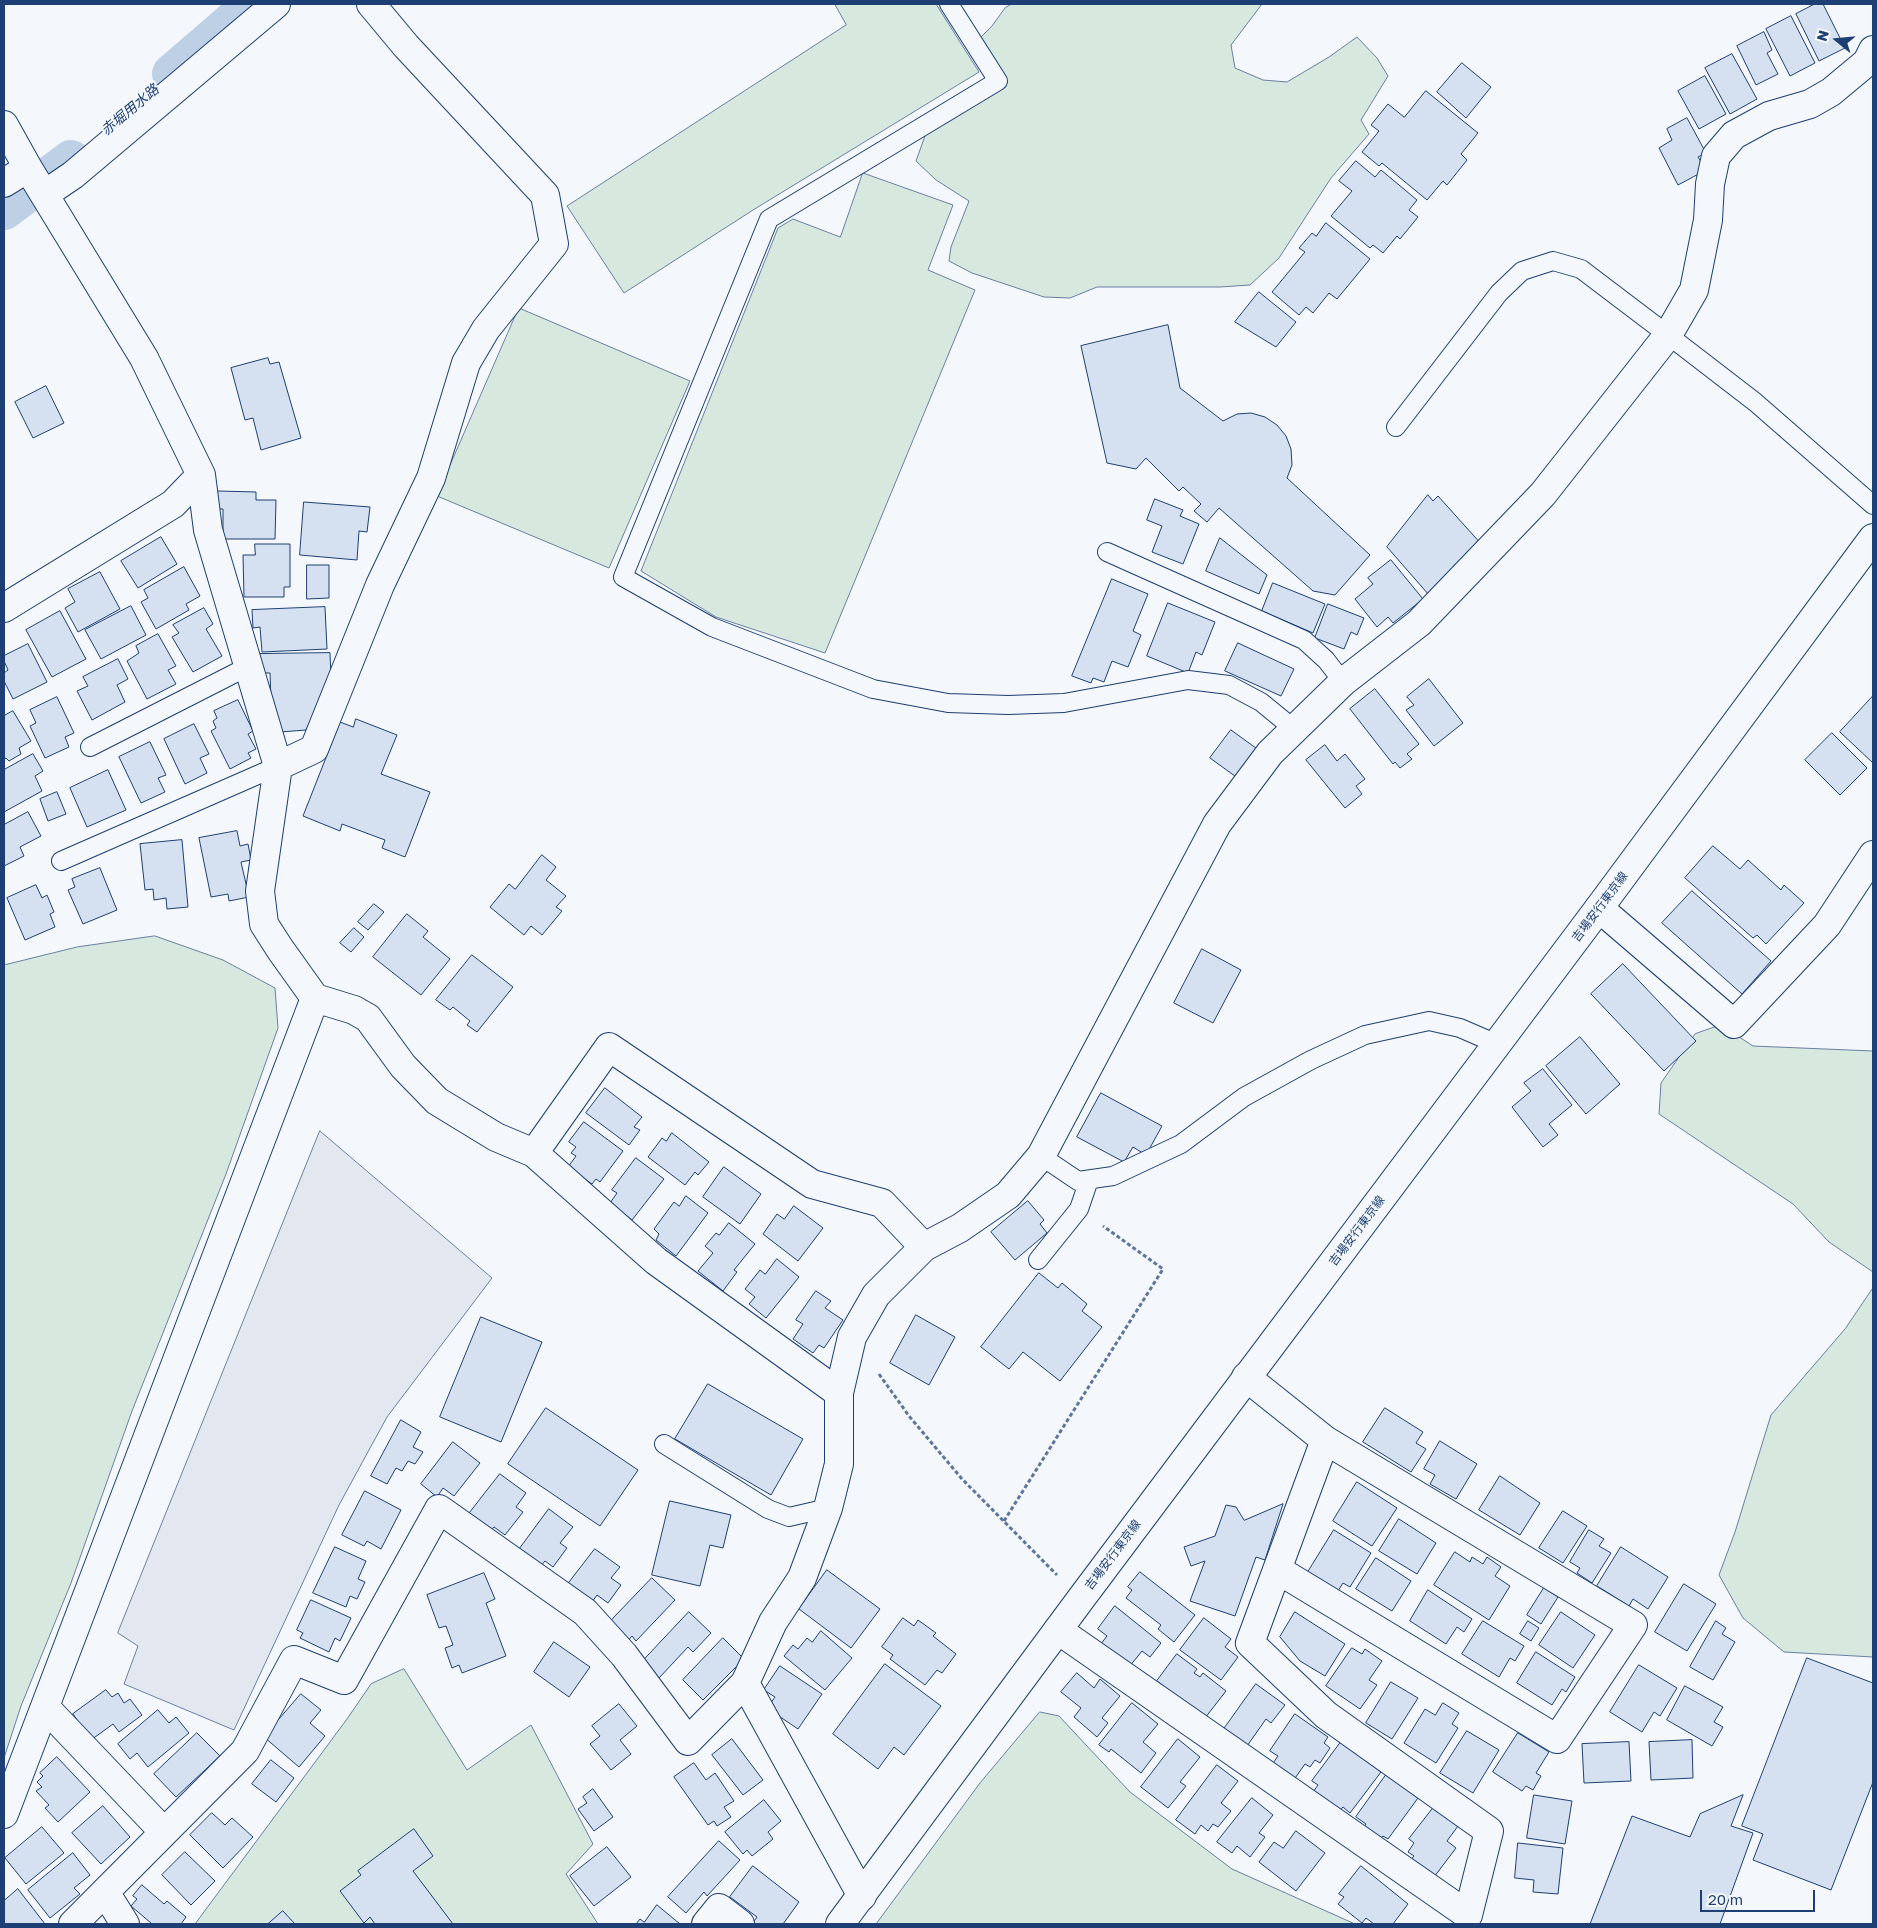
<!DOCTYPE html>
<html>
<head>
<meta charset="utf-8">
<style>
	body { margin:0 }
	#map { position:relative; width:1877px; height:1928px; overflow:hidden; background:#f4f7fb; font-family:"Golos Text",sans-serif }
	canvas { display:block }
	.frame { position:absolute; inset:0; border:5px solid #1d3f73; pointer-events:none }
	.north { position:absolute; left:1812px; top:15px; width:50px; height:50px; -webkit-text-stroke:4px #f4f7fb; paint-order:stroke; rotate:287deg; font-size:14px; font-weight:700; line-height:20px; text-align:center; color:#1d3f73 }
	.north::after { content:''; display:block; margin:auto; width:18px; height:22px; background:#1d3f73; clip-path:polygon(50% 0,100% 100%,50% 72%,0 100%) }
	.scale { position:absolute; left:1700px; top:1890px; width:115px; height:22px; box-sizing:border-box; border:2px solid #1d3f73; border-top:0; padding-left:6px; font-size:15px; line-height:18px; white-space:nowrap; color:#1d3f73; -webkit-text-stroke:4px #f4f7fb; paint-order:stroke }
</style>
</head>
<body>
<div id="map">
<canvas width="1877" height="1928"></canvas>
<div class="frame"></div>
<div class="north">N</div>
<div class="scale">20 m</div>
</div>
<script>
const g = document.querySelector('canvas').getContext('2d');
g.lineJoin = 'round';
function fill(path, color) { g.fillStyle = color; g.fill(path, 'evenodd'); }
function stroke(path, color, width, dash) { g.strokeStyle = color; g.lineWidth = width; g.lineCap = dash ? 'butt' : 'round'; g.setLineDash(dash || []); g.stroke(path); }
function write(font, color, halo, rows, align = 'center') {
  g.font = font + ' "Golos Text","Noto Sans JP",sans-serif'; g.lineWidth = 4; g.setLineDash([]); g.textBaseline = 'middle'; g.strokeStyle = halo; g.fillStyle = color; for (const [text, x, y, turn = 0] of rows) {
    g.save(); g.translate(x, y); g.rotate((+turn || 0) * Math.PI / 180); g.textAlign = isNaN(turn) ? turn : align; if (halo) g.strokeText(text, 0, 0); g.fillText(text, 0, 0); g.restore();
  }
}
const green = new Path2D(`
	M835,4H936L979,72L753,210L624,293L567,206L846,25Z
	M1012,4H1262L1231,45L1235,68L1263,80L1287,82L1329,57L1357,37L1377,58L1388,76L1361,120L1369,134L1331,178L1279,258L1250,285L1220,287H1097L1070,298L1044,297L972,273L949,261L951,247L969,201L936,180L916,161L926,133L991,74L976,42L992,26L1005,8Z
	M863,173L953,205L928,270L975,290L825,653L716,617L641,571L778,228L793,219L840,237Z
	M519,308L690,381L609,568L437,496Z
	M155,936L223,960L275,988L278,1028L226,1174L132,1411L71,1583L21,1706L4,1758V965L77,947Z
	M1721,1025L1753,1046L1873,1051V1272L1829,1242L1793,1204L1659,1114L1661,1083L1695,1034Z
	M1873,1288V1657L1784,1652L1743,1618L1719,1575L1735,1532L1771,1415L1845,1329Z
	M404,1669L467,1770L531,1725L593,1844L566,1874L598,1924H195L347,1719L371,1684Z
	M1040,1712L1059,1716L1130,1792L1232,1869L1355,1924H876L980,1783Z`);
const parking = new Path2D(`
	M320,1131L492,1278L387,1417L339,1505L234,1730L124,1684L138,1646L118,1633Z`);
const canal = new Path2D(`
	M172,74L253,4
	M4,210L71,160`);
const building = new Path2D(`
	M1815,4H1823L1845,48L1819,61L1796,14Z
	M1791,16L1815,63L1790,76L1766,29Z
	M1764,32L1772,50L1767,53L1778,74L1756,85L1737,46Z
	M1732,54L1757,99L1730,114L1705,68Z
	M1462,63L1491,87L1466,118L1437,92Z
	M1705,76L1726,114L1699,129L1678,91Z
	M1426,91L1478,133L1461,154L1467,160L1447,185L1443,181L1427,200L1382,163L1379,166L1362,152L1379,131L1371,125L1388,104L1404,117Z
	M1687,118L1706,153L1698,157L1706,170L1678,185L1659,148L1672,140L1667,129Z
	M1356,161L1375,177L1381,170L1417,200L1409,210L1418,217L1400,239L1397,236L1383,253L1373,245L1370,248L1331,216L1352,191L1339,181Z
	M1326,223L1370,259L1337,299L1329,293L1313,313L1306,307L1299,315L1272,292L1305,252L1299,248L1312,233L1316,236Z
	M1259,292L1296,322L1276,347L1235,322Z
	M1168,325L1180,388L1223,421L1237,414L1251,413L1265,417L1277,425L1286,436L1291,449L1292,465L1287,478L1370,555L1335,595L1313,591L1219,508L1207,522L1194,511L1201,504L1183,487L1179,491L1146,458L1136,469L1107,463L1081,346Z
	M268,358L270,364L279,362L301,438L261,450L253,418L245,420L231,368Z
	M46,386L64,423L33,438L15,402Z
	M218,491L256,492V500H276L275,539H223V509H217Z
	M1428,495L1433,501L1438,496L1483,546L1429,595L1387,547Z
	M1155,499L1183,510L1180,516L1199,524L1183,564L1152,552L1162,526L1147,520Z
	M304,502L370,507L367,532L359,531L357,560L300,555Z
	M161,537L177,564L138,588L121,561Z
	M1220,538L1267,575L1259,594L1206,571Z
	M255,544H290V587H284V597H244L243,555H255Z
	M1391,560L1423,599L1393,623L1388,617L1377,627L1355,599L1373,584L1368,578Z
	M307,565H329V598L307,599Z
	M184,567L200,596L186,604L189,610L156,629L141,602L148,598L144,590Z
	M100,572L120,609L78,632L65,608L75,602L68,589Z
	M1112,579L1148,594L1133,631L1141,635L1128,667L1112,661L1104,682L1093,678L1091,683L1072,676Z
	M1273,583L1325,604L1313,633L1262,611Z
	M1168,603L1215,622L1202,655L1196,652L1188,673L1147,656Z
	M1328,604L1364,618L1357,635L1351,632L1344,649L1315,638Z
	M131,606L146,635L101,659L85,630Z
	M325,607L327,649L262,652L260,627L253,628L252,610Z
	M204,608L213,624L206,629L222,656L193,672L172,637L179,633L173,625Z
	M60,611L86,659L52,677L26,630Z
	M158,634L176,666L168,670L176,684L147,699L127,661L139,653L136,646Z
	M1238,643L1294,669L1281,696L1225,671Z
	M28,644L47,682L13,699L4,681V673L8,670L4,661V656Z
	M330,653L331,679L306,730L280,732L271,701L270,673H260L259,654Z
	M118,659L128,679L117,685L125,702L92,720L77,691L88,686L83,677Z
	M1429,679L1463,723L1434,746L1406,710L1414,705L1407,697Z
	M1375,689L1419,744L1407,754L1412,759L1400,768L1395,762L1393,764L1389,759L1350,709Z
	M1873,696V763L1840,732Z
	M57,697L74,733L65,737L69,747L45,758L30,726L36,723L30,710Z
	M238,700L253,731L248,734L256,749L248,753L251,758L230,769L211,731L216,728L213,721L217,718L214,711Z
	M13,711L31,741L19,748L21,754L9,761L6,758L4,759V716Z
	M356,719L397,735L381,774L430,792L405,857L382,848L385,840L342,824L340,831L303,816L340,722L353,727Z
	M194,724L209,754L200,758L207,773L185,784L164,739Z
	M1231,730L1260,751L1239,779L1210,758Z
	M1832,733L1867,768L1840,795L1805,760Z
	M150,742L166,775L158,778L165,792L141,803L119,757Z
	M1325,745L1337,761L1345,754L1365,779L1356,786L1362,794L1345,808L1306,760Z
	M33,754L43,771L35,776L42,791L4,812V770Z
	M108,770L126,810L87,827L70,788Z
	M57,792L66,814L48,821L40,799Z
	M28,812L41,836L20,847L24,856L4,866V825Z
	M237,831L240,846L248,844L251,860L241,862L249,897L229,901L228,894L211,897L199,838Z
	M182,840L188,907L167,909L166,898L154,900L153,889L145,890L140,844Z
	M1713,846L1740,869L1748,860L1781,890L1784,885L1804,903L1766,944L1757,935L1753,938L1685,878Z
	M542,855L556,867L546,880L566,896L556,907L562,911L542,935L531,926L524,935L490,907L509,884L515,889Z
	M100,868L117,910L83,924L68,890L75,887L72,879Z
	M36,885L42,898L47,895L54,912L50,914L55,927L25,940L7,898Z
	M1692,891L1771,961L1742,994L1662,923Z
	M374,904L384,912L368,930L358,922Z
	M407,914L428,931L423,937L450,959L421,995L373,957Z
	M354,928L364,937L351,952L340,943Z
	M1202,949L1241,970L1213,1023L1174,1003Z
	M472,955L513,987L477,1032L467,1025L470,1021L453,1007L450,1010L436,1000Z
	M1623,964L1696,1041L1664,1071L1591,994Z
	M1580,1037L1620,1084L1586,1114L1546,1066Z
	M1543,1069L1572,1105L1549,1124L1558,1135L1543,1147L1512,1107L1531,1091L1524,1083Z
	M605,1088L642,1117L634,1127L640,1130L629,1145L586,1113Z
	M1101,1093L1162,1126L1146,1155L1133,1147L1124,1162L1077,1137Z
	M584,1122L623,1151L600,1182L596,1179L592,1184L568,1167L576,1156L571,1153L576,1147L569,1142Z
	M672,1133L709,1162L698,1175L695,1172L685,1185L648,1157L662,1138L666,1141Z
	M636,1158L664,1179L632,1220L610,1203L617,1193L612,1190Z
	M724,1167L761,1194L740,1224L703,1197Z
	M686,1196L708,1213L676,1256L656,1240L659,1234L654,1229L674,1202L679,1206Z
	M1028,1201L1044,1220L1040,1224L1047,1233L1015,1260L991,1232Z
	M794,1206L823,1228L798,1261L763,1234L777,1214L784,1219Z
	M729,1223L755,1244L734,1270L737,1272L723,1291L698,1271L713,1253L705,1246L716,1233L719,1235Z
	M777,1259L799,1277L766,1318L749,1304L755,1297L745,1289L760,1270L765,1274Z
	M1039,1273L1058,1288L1062,1283L1087,1304L1082,1311L1102,1327L1060,1381L1023,1352L1009,1369L981,1347Z
	M816,1291L831,1301L825,1308L843,1320L824,1348L819,1345L813,1353L793,1339L803,1324L796,1320Z
	M916,1315L955,1337L929,1385L890,1363Z
	M481,1317L542,1342L501,1442L440,1417Z
	M708,1384L803,1439L771,1495L675,1439Z
	M546,1408L638,1470L600,1526L508,1464Z
	M1385,1408L1423,1432L1416,1443L1426,1449L1411,1472L1363,1442Z
	M401,1420L421,1432L413,1447L423,1452L415,1464L408,1461L402,1471L396,1468L387,1484L371,1476Z
	M1440,1441L1477,1464L1456,1499L1430,1484L1435,1475L1424,1469Z
	M453,1442L480,1463L454,1496L443,1488L437,1497L421,1484Z
	M500,1474L526,1493L516,1507L523,1512L505,1535L494,1527L490,1532L468,1515Z
	M1500,1476L1540,1503L1520,1535L1479,1510Z
	M1357,1482L1397,1508L1372,1546L1333,1521Z
	M365,1491L401,1510L381,1549L367,1541L364,1546L342,1535Z
	M670,1501L731,1515L723,1548L710,1545L700,1586L652,1575Z
	M1283,1504L1265,1560L1256,1557L1235,1616L1190,1601L1205,1561L1191,1566L1184,1547L1215,1536L1226,1505L1236,1507L1244,1520Z
	M549,1509L573,1527L560,1543L567,1548L553,1567L545,1561L539,1568L518,1551Z
	M1563,1511L1587,1526L1563,1563L1539,1548Z
	M1399,1519L1436,1543L1417,1574L1379,1551Z
	M1334,1530L1371,1553L1350,1587L1343,1583L1338,1591L1308,1572Z
	M1589,1530L1604,1539L1599,1546L1611,1553L1592,1583L1577,1573L1580,1568L1570,1562Z
	M335,1547L366,1561L358,1579L365,1582L357,1599L350,1596L346,1607L313,1593Z
	M1621,1547L1668,1577L1648,1609L1633,1599L1629,1606L1597,1586Z
	M595,1549L620,1567L611,1578L621,1585L608,1603L597,1595L592,1602L568,1584Z
	M1455,1552L1470,1562L1472,1557L1483,1564L1487,1557L1501,1567L1495,1576L1510,1586L1489,1620L1434,1585Z
	M1376,1558L1411,1581L1392,1611L1356,1589Z
	M827,1570L880,1609L851,1648L799,1609Z
	M1140,1572L1195,1615L1174,1642L1158,1629L1161,1625L1126,1598L1132,1590L1128,1587Z
	M484,1573L495,1599L486,1603L506,1656L462,1673L459,1665L452,1668L445,1648L453,1645L446,1626L439,1628L427,1595Z
	M652,1578L675,1600L636,1641L632,1636L626,1643L607,1625Z
	M1684,1584L1716,1604L1687,1651L1655,1632Z
	M1544,1588L1558,1597L1541,1624L1527,1615Z
	M1428,1590L1472,1619L1464,1632L1457,1627L1446,1644L1410,1621Z
	M311,1600L351,1618L340,1641L335,1638L329,1652L300,1638L303,1633L297,1630Z
	M1115,1606L1161,1643L1150,1657L1142,1651L1129,1667L1100,1645L1107,1636L1098,1629Z
	M689,1612L711,1633L693,1652L688,1647L659,1678L642,1662Z
	M1295,1612L1345,1644L1325,1676L1300,1661L1280,1637Z
	M1561,1612L1595,1635L1573,1668L1539,1645Z
	M903,1618L914,1626L918,1620L936,1633L933,1636L956,1654L942,1673L937,1670L925,1685L890,1659L893,1655L882,1647Z
	M1204,1618L1231,1639L1225,1647L1238,1657L1221,1680L1180,1650Z
	M1483,1621L1524,1646L1515,1661L1510,1658L1499,1677L1462,1654Z
	M1528,1621L1539,1628L1531,1641L1520,1634Z
	M1716,1621L1726,1628L1722,1634L1735,1642L1713,1680L1690,1667Z
	M821,1631L852,1658L825,1690L784,1656L793,1645L798,1649L807,1638L812,1642Z
	M723,1638L744,1659L703,1700L683,1680Z
	M554,1642L590,1667L569,1697L534,1672Z
	M1352,1648L1362,1654L1365,1649L1382,1661L1369,1680L1377,1685L1360,1709L1326,1686Z
	M1536,1652L1575,1677L1566,1692L1562,1689L1552,1705L1517,1683Z
	M1177,1654L1197,1669L1194,1673L1200,1677L1203,1673L1226,1691L1205,1718L1157,1681Z
	M1807,1658L1873,1683V1782L1831,1890L1753,1860L1763,1834L1742,1826Z
	M885,1664L941,1706L904,1755L894,1747L878,1769L833,1734Z
	M1639,1665L1677,1688L1660,1716L1654,1712L1642,1732L1610,1712Z
	M780,1666L822,1694L798,1729L767,1708L775,1697L764,1690Z
	M1077,1673L1094,1688L1100,1679L1120,1696L1102,1718L1108,1723L1097,1737L1074,1717L1081,1708L1061,1692Z
	M1391,1682L1418,1698L1392,1739L1366,1723Z
	M1256,1684L1285,1705L1271,1723L1266,1719L1247,1746L1224,1729Z
	M1685,1686L1723,1707L1714,1722L1723,1727L1712,1746L1667,1720Z
	M106,1690L112,1697L118,1693L124,1703L130,1699L142,1715L119,1732L113,1724L91,1740L73,1714Z
	M301,1694L321,1710L310,1723L325,1736L299,1767L264,1737Z
	M1132,1703L1158,1724L1143,1742L1156,1753L1141,1773L1111,1749L1109,1752L1099,1745Z
	M1443,1703L1459,1713L1452,1724L1458,1728L1436,1763L1404,1743L1425,1709L1435,1715Z
	M619,1704L637,1726L620,1740L631,1754L611,1770L590,1744L600,1736L592,1726Z
	M158,1710L169,1723L176,1717L189,1733L148,1767L137,1753L130,1759L118,1744Z
	M1295,1714L1328,1737L1324,1743L1330,1748L1320,1763L1315,1760L1310,1767L1305,1764L1293,1781L1271,1766L1278,1756L1270,1751Z
	M1467,1731L1499,1750L1473,1793L1440,1773Z
	M197,1733L220,1756L176,1797L154,1774Z
	M1518,1733L1549,1752L1536,1773L1541,1776L1533,1790L1526,1786L1522,1791L1493,1772Z
	M732,1739L763,1780L743,1795L712,1755Z
	M1178,1739L1200,1757L1180,1782L1186,1786L1168,1808L1141,1787Z
	M1692,1740L1693,1778L1651,1780L1649,1742Z
	M1341,1742L1381,1772L1350,1813L1343,1807L1336,1815L1310,1796L1318,1785L1312,1781Z
	M1629,1742L1631,1781L1584,1783L1582,1744Z
	M57,1757L90,1792L58,1822L45,1808L49,1805L36,1791L42,1787L37,1782L43,1776L40,1773Z
	M271,1760L294,1778L276,1802L252,1784Z
	M694,1763L706,1780L715,1773L734,1801L724,1807L731,1817L717,1826L714,1821L708,1825L674,1777Z
	M1217,1765L1238,1781L1221,1803L1231,1811L1218,1827L1213,1824L1208,1831L1201,1825L1195,1834L1176,1820Z
	M1386,1775L1418,1798L1388,1839L1383,1836L1378,1843L1361,1830L1366,1824L1356,1817Z
	M593,1789L613,1817L594,1831L578,1809L587,1803L583,1797Z
	M1534,1795L1572,1801L1565,1844L1527,1838Z
	M1743,1795L1731,1826L1753,1833L1720,1924H1590L1632,1816L1690,1837L1700,1814Z
	M1252,1798L1273,1815L1259,1833L1265,1837L1250,1857L1237,1846L1232,1853L1217,1842Z
	M764,1800L781,1821L768,1832L773,1839L752,1856L747,1850L743,1854L725,1832Z
	M103,1806L130,1837L101,1864L72,1833Z
	M1434,1807L1458,1826L1447,1841L1456,1848L1431,1881L1408,1863L1414,1856L1408,1852L1414,1843L1409,1839Z
	M212,1813L225,1825L232,1818L253,1837L223,1868L190,1835Z
	M42,1827L64,1853L26,1884L5,1858Z
	M414,1829L433,1856L413,1871L453,1924H375L370,1917L364,1923L340,1891L361,1875L358,1871Z
	M1296,1831L1325,1853L1296,1891L1259,1862L1274,1842L1283,1848Z
	M719,1841L740,1860L707,1896L704,1892L686,1913L668,1897Z
	M1518,1843L1563,1848L1558,1894L1533,1892L1534,1880L1515,1878Z
	M607,1847L631,1877L594,1906L570,1876Z
	M185,1852L215,1881L191,1905L162,1875Z
	M73,1853L90,1875L74,1888L80,1894L50,1918L28,1890Z
	M753,1866L799,1902L783,1924H752L757,1917L730,1897Z
	M1361,1866L1408,1904L1393,1924H1374L1366,1918L1362,1923L1338,1904L1344,1897L1339,1894Z
	M142,1885L164,1904L167,1901L186,1917L181,1924H149L151,1923L131,1906L137,1899L133,1896Z
	M18,1889L45,1924H4V1901Z
	M657,1905L680,1924H636L640,1919L644,1922Z
	M283,1911L295,1924H268Z`);
const path = new Path2D(`
	M879,1374L909,1416L962,1479L1057,1575
	M1004,1521L1163,1269L1103,1226`);
const service = new Path2D(`
	M949,4L998,81L769,219L623,577L712,627L873,689L948,703L1008,705L1064,703L1188,680L1229,685L1261,702L1294,729
	M1396,427L1499,293L1522,271L1553,261L1581,269L1668,335L1755,402L1873,505
	M1107,552L1304,640L1326,660L1343,682
	M90,747L249,666
	M61,861L278,766
	M1041,1156L1078,1181L1113,1176L1181,1144L1244,1097L1311,1060L1365,1035L1429,1021L1460,1028L1497,1044
	M1038,1260L1079,1209L1089,1180
	M664,1444L768,1509L789,1517L828,1508`);
const minor = new Path2D(`
	M4,125L28,168L144,358L201,475L208,530L278,766L260,891L264,924L280,949L315,998L4,1814
	M4,183L28,168
	M45,194L73,175L276,4
	M4,608L173,504L201,475
	M278,766L314,749L380,585L431,478L466,363L486,329L554,244L545,195L406,46L371,4
	M1599,908L1734,1024L1827,925L1873,855
	M315,998L354,1010L368,1018L403,1066L437,1101L496,1137L534,1153L656,1261L839,1393
	M534,1153L609,1047L812,1184L882,1203L924,1247
	M1278,1570L1557,1739L1633,1625L1325,1440
	M1058,1630L1468,1915L1489,1831L1326,1715L1250,1643L1325,1440L1246,1377
	M745,1683L862,1896
	M45,1707L164,1832
	M105,1892L125,1924
	M73,1924L245,1751L294,1660L344,1680L439,1509L585,1612L624,1655L688,1741L745,1683L773,1622L802,1578L828,1508L839,1464V1393L852,1337L876,1295L924,1247L960,1228L1008,1195L1041,1156L1217,824L1270,753L1343,682L1419,623L1543,494L1668,335L1694,290L1708,220L1710,184L1716,156L1734,135L1769,116L1810,104L1831,92L1867,62L1873,50
	M706,1924L719,1908L740,1924`);
const secondary = new Path2D(`
	M840,1924L1083,1596L1599,908L1873,538`);
const streetNames = [
	["吉場安行東京線",1600,907,-53],
	["吉場安行東京線",1357,1231,-53],
	["吉場安行東京線",1113,1555,-53]
];
const waterNames = [
	["赤堀用水路",130,110,-40]
];
fill(green, '#d7e8df');
stroke(green, '#687fa3', 1);
fill(parking, '#e3e8f0');
stroke(parking, '#687fa3', 1);
stroke(canal, '#bed0e5', 40);
fill(building, '#d5e0f0');
stroke(building, '#1d3f73', 1);
stroke(service, '#1d3f73', 20);
stroke(minor, '#1d3f73', 30);
stroke(secondary, '#1d3f73', 30);
stroke(path, '#5e769c', 3, [4, 2.5]);
stroke(service, '#f4f7fb', 18);
stroke(minor, '#f4f7fb', 28);
stroke(secondary, '#f4f7fb', 28);
write('12px', '#1d3f73', '#f4f7fb', streetNames);
write('italic 14px', '#1d3f73', '#f4f7fb', waterNames);
</script>
</body>
</html>
